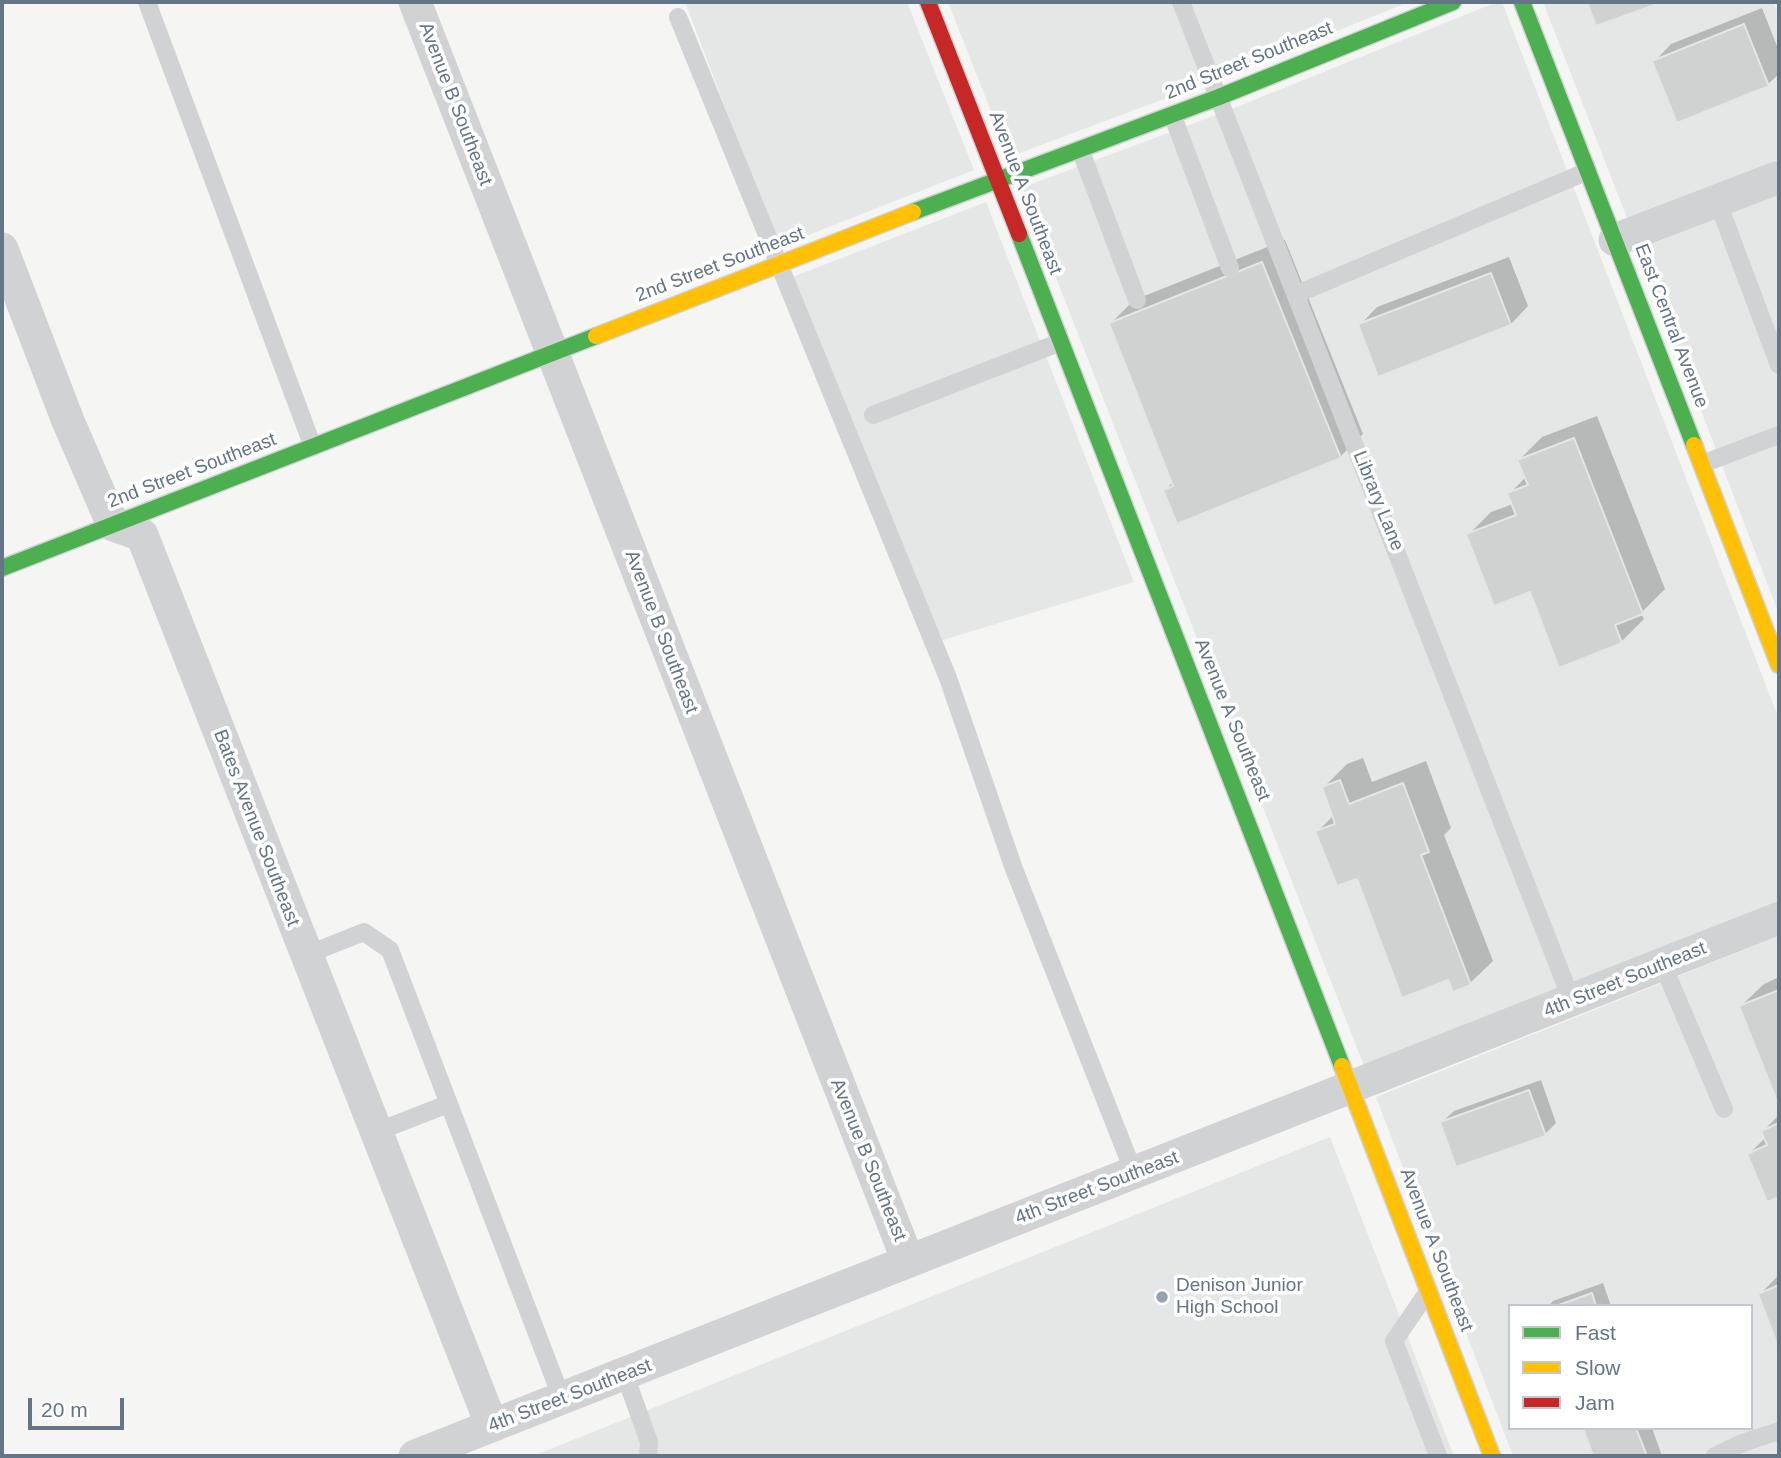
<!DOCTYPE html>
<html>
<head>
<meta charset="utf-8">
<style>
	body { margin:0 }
	#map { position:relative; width:1781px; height:1458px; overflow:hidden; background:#f5f6f4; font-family:Arial,sans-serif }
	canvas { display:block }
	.frame { position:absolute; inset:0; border:4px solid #637586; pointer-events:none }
	.legend { position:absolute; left:1508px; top:1304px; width:245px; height:126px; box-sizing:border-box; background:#fff; border:2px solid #c1c8cf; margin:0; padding:9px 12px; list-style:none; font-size:21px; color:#637586 }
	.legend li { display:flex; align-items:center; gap:14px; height:35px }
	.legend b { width:35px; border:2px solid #c1c8cf }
	.scale { position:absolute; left:28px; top:1398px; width:96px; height:32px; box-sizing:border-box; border:4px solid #637586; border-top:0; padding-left:9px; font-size:21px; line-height:24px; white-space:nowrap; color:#637586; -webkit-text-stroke:5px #fff; paint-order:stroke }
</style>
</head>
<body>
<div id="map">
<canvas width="1781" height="1458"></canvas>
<div class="frame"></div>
<ul class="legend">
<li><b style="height:9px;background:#4caf50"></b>Fast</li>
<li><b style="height:9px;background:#ffc107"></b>Slow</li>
<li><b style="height:9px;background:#c62828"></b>Jam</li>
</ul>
<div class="scale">20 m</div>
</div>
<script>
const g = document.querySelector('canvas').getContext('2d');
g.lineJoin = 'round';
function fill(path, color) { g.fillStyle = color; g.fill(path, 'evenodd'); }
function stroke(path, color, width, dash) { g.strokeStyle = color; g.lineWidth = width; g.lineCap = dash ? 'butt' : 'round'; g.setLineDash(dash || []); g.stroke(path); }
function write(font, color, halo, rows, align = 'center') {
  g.font = font + ' Arial,sans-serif'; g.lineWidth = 7; g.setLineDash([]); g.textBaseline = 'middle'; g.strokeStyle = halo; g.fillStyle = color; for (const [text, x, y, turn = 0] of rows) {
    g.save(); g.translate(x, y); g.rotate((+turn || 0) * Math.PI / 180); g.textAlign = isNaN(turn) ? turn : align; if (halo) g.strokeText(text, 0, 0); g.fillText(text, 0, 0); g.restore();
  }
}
const built = new Path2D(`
	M685,2H907L974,170L778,247Z
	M948,2H1409L1212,81L1009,157Z
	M1497,2H1502L1779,719V900L1364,1066L1021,188L1224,112Z
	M1543,2H1774L1779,16V159L1627,218Z
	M1779,194V614L1639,249Z
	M986,202L1134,582L930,644L790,278Z
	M1779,936V1456H1513L1376,1097ZM1510,1306H1751V1428H1510Z
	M1330,1137L1454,1456H533Z`);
const shadow = new Path2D(`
	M1762,8L1779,51V74L1768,84L1654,62L1671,44Z
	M1285,240L1363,434L1340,457L1165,490L1173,482L1111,323L1134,300Z
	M1509,257L1528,306L1511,324L1360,325L1377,307Z
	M1597,416L1665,589L1641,613L1644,619L1621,642L1531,590L1468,535L1491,512L1513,504L1509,494L1526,477L1519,460L1542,437Z
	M1363,758L1372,782L1426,761L1451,828L1444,835L1493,961L1470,983L1449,978L1317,832L1334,815L1324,787L1347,764Z
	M1779,977V1101L1741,1006L1764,984Z
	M1541,1080L1556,1123L1545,1134L1442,1122L1454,1111Z
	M1779,1115V1195L1768,1200L1749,1154L1766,1137L1763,1131Z
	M1779,1275V1344L1760,1294Z
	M1603,1283L1611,1306H1548L1553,1301Z
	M1585,1428H1652L1662,1456H1595Z`);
const building = new Path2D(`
	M1587,2H1663L1596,26Z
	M1744,24L1769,86L1677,123L1652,61Z
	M1262,262L1341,458L1177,524L1163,490L1173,486L1109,323Z
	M1491,273L1511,325L1378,377L1358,324Z
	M1574,438L1643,614L1615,625L1622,643L1559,668L1530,592L1494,606L1466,534L1516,515L1507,493L1528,485L1517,460Z
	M1340,780L1349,804L1403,783L1429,852L1421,855L1471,985L1453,992L1448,980L1402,998L1357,879L1337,886L1315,831L1335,824L1322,787Z
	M1779,990V1106L1739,1006Z
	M1529,1090L1546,1136L1456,1167L1440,1122Z
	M1779,1123V1197L1767,1202L1747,1154L1767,1145L1761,1131Z
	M1779,1285V1349L1758,1294Z
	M1592,1293L1596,1306H1556Z
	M1583,1428H1636L1647,1456H1593Z`);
const lane = new Path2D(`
	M147,2L313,447
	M1181,2L1572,1001
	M678,17L948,678L1014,869L1134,1173
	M1172,114L1230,268
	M1080,149L1137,300
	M1717,200L1779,365
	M1297,294L1588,171
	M873,415L1061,342
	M1702,464L1779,435
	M306,955L364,932L390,950L562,1399
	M1663,965L1724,1109
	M376,1132L448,1104
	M1429,1290L1394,1341L1438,1456
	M625,1375L649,1442L648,1456
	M1715,1456L1745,1442L1779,1431`);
const street = new Path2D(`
	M415,2L908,1261
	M1615,240L1779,177
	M2,249L68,421L113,525L142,535L492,1426
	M415,1456L1779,918`);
const fast = new Path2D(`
	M1522,2L1694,445
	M913,212L1219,97L1453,2
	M1019,234L1342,1066
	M2,568L596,336`);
const slow = new Path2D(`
	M596,336L913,212
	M1694,445L1779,665
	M1342,1066L1492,1456`);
const jam = new Path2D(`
	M928,2L1019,234`);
const markers = [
	[1162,1297,7,"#96a2ac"]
];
const streetNames = [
	["2nd Street Southeast",1249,61,-22],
	["Avenue B Southeast",455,104,69],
	["Avenue A Southeast",1025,193,69],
	["2nd Street Southeast",720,265,-21],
	["East Central Avenue",1671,326,69],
	["2nd Street Southeast",192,471,-21],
	["Library Lane",1378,501,68],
	["Avenue B Southeast",661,632,69],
	["Avenue A Southeast",1232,720,68],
	["Bates Avenue Southeast",256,828,69],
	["4th Street Southeast",1625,980,-22],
	["Avenue B Southeast",868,1160,68],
	["4th Street Southeast",1097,1188,-21],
	["Avenue A Southeast",1436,1250,69],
	["4th Street Southeast",570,1396,-21]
];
const poiNames = [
	["Denison Junior",1176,1286],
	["High School",1176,1308]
];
fill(built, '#e5e7e6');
fill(shadow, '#0003');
fill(building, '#d0d2d2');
stroke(building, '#e4e5e4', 2);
stroke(fast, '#d0d3d4', 19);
stroke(slow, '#d0d3d4', 19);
stroke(jam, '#d0d3d4', 19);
stroke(lane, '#d1d2d3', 18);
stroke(street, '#d1d2d3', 33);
stroke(fast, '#4caf50', 16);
stroke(slow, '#ffc107', 16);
stroke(jam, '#c62828', 16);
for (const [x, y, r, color] of markers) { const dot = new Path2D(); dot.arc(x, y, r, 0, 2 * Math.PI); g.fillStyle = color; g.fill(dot); stroke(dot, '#fff', 2.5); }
write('19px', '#637586', '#fff', streetNames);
write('19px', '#637586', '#fff', poiNames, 'left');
</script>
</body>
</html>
